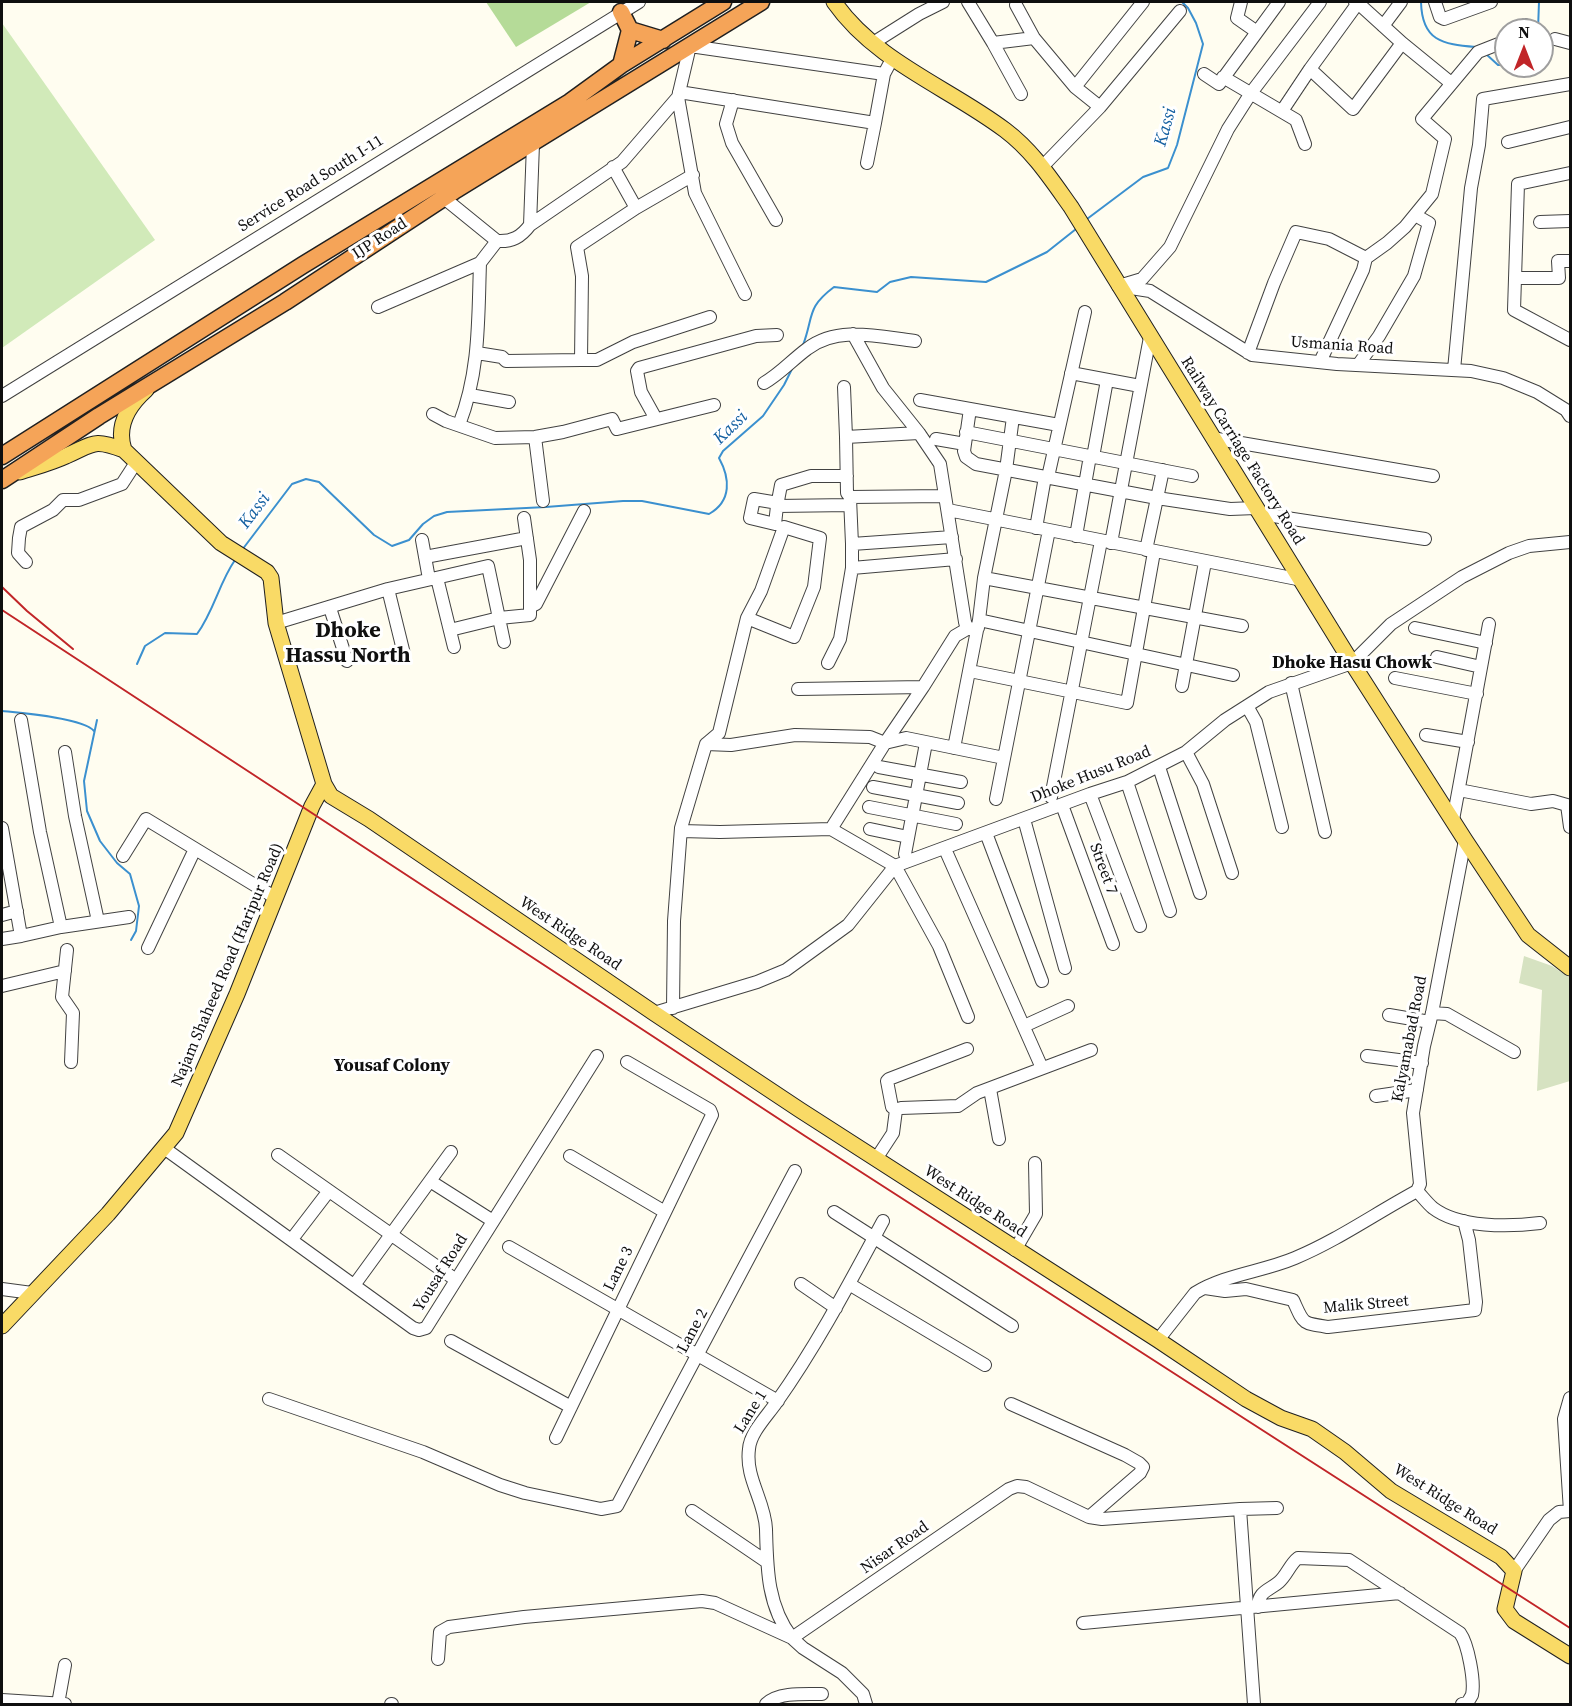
<!DOCTYPE html>
<html>
<head>
<meta charset="utf-8">
<style>
	body { margin:0 }
	#map { position:relative; width:1572px; height:1706px; overflow:hidden; background:#fffdf0; font-family:"Source Serif 4",serif }
	canvas { display:block }
	.frame { position:absolute; inset:0; border:3px solid #0f0f0f; pointer-events:none }
	.north { position:absolute; left:1494px; top:18px; width:60px; height:60px; box-sizing:border-box; background:#fff; border:2px solid #9f9f9f; border-radius:50%; rotate:0deg; font-size:16px; font-weight:700; line-height:24px; text-align:center; color:#0f0f0f }
	.north::after { content:''; display:block; margin:auto; width:21px; height:27px; background:#c12528; clip-path:polygon(50% 0,100% 100%,50% 72%,0 100%) }
</style>
</head>
<body>
<div id="map">
<canvas width="1572" height="1706"></canvas>
<div class="frame"></div>
<div class="north">N</div>
</div>
<script>
const g = document.querySelector('canvas').getContext('2d');
g.lineJoin = 'round';
function fill(path, color) { g.fillStyle = color; g.fill(path, 'evenodd'); }
function stroke(path, color, width, dash) { g.strokeStyle = color; g.lineWidth = width; g.lineCap = dash ? 'butt' : 'round'; g.setLineDash(dash || []); g.stroke(path); }
function write(font, color, halo, rows, align = 'center') {
  g.font = font + ' "Source Serif 4",serif'; g.lineWidth = 6; g.setLineDash([]); g.textBaseline = 'middle'; g.strokeStyle = halo; g.fillStyle = color; for (const [text, x, y, turn = 0] of rows) {
    g.save(); g.translate(x, y); g.rotate((+turn || 0) * Math.PI / 180); g.textAlign = isNaN(turn) ? turn : align; if (halo) g.strokeText(text, 0, 0); g.fillText(text, 0, 0); g.restore();
  }
}
const green = new Path2D(`
	M2,23L155,240L2,348Z`);
const forest = new Path2D(`
	M486,2H591L516,47Z`);
const cemetery = new Path2D(`
	M1524,956L1552,966L1570,978V1081L1537,1091L1542,990L1519,983Z`);
const stream = new Path2D(`
	M1421,2C1422,41 1442,44 1476,47
	M1538,30L1539,2
	M1486,54L1498,65H1506
	M1516,66H1531
	M1087,219L1143,177L1168,168L1177,145L1203,44L1196,23L1188,8L1182,2
	M803,345C814,316 806,308 834,287L877,292L890,282L911,277L986,282L1047,252L1076,229
	M242,550L292,484L306,479L319,482L374,535L392,546L409,540L423,524L434,516L447,512L546,507L623,501H642L709,514C732,501 730,478 719,458L723,451L763,416L784,385L793,367
	M137,664L145,646L165,633L197,634C214,611 219,583 235,560
	M2,711C21,713 83,718 94,731
	M97,720L84,781L87,811L100,841L117,863L130,874L139,906L136,931L131,940`);
const minor = new Path2D(`
	M968,2L993,43L1034,38L1075,87L1100,107L1180,11
	M1241,2L1237,18L1257,32
	M1355,2L1358,3L1402,43L1353,109L1310,69L1358,3
	M1435,2L1440,17L1444,19L1491,2
	M1016,5L1034,38
	M1383,26L1401,2
	M1519,30L1525,25
	M1555,39L1570,43
	M873,43L919,14L943,2
	M993,43L1021,94
	M1402,43L1451,83
	M1204,74L1219,84L1279,2
	M1223,77L1296,120L1305,144
	M1075,87L1143,2
	M679,92L875,123L884,74L892,59
	M678,97L695,193L745,294
	M733,100L726,124L732,143L776,220
	M1282,111L1310,69
	M1508,142L1570,127
	M867,163L875,123
	M613,167L636,208
	M1042,167L1100,107
	M1570,173L1518,184L1514,310L1570,340
	M693,175L636,208L577,247L582,276L581,360H597L633,342L710,317
	M444,198L497,241C512,242 521,237 530,225L533,144
	M1540,222L1570,221
	M530,225L622,162L678,97L690,46L884,74
	M1366,258L1387,243L1405,227L1432,194L1445,139L1422,119L1478,52L1506,41
	M1515,278H1559L1558,261H1570
	M1122,285L1142,279L1170,247L1228,129L1251,93L1320,2
	M1118,286L1150,291L1252,355L1337,364L1471,371L1503,378L1537,392L1566,410L1570,416
	M378,307L480,263L497,241
	M853,334L883,388L919,433L940,464L965,622L967,629L978,628
	M477,353L502,357L506,361L581,360
	M1248,353L1274,283L1296,232L1329,239L1366,258L1363,270L1320,362
	M1358,365L1379,336L1414,276L1429,223L1415,215
	M1454,370L1471,188L1479,145L1483,99L1570,84
	M1071,373L1140,386
	M764,383C780,374 792,360 807,349C838,325 880,337 915,341
	M844,387L846,437L919,433
	M470,395L509,402
	M2,396L639,2
	M920,400L1059,425
	M970,409L964,451L966,457L976,464L1157,498L1230,509L1256,508
	M433,414L446,421L495,438L535,437L563,432L612,419L617,429L714,405
	M656,419L641,392L637,371L639,368L756,336L777,335
	M459,425C480,371 478,320 480,263
	M966,432L1192,476
	M535,437L543,501
	M846,437L847,493L850,497L945,496
	M1212,438L1433,476
	M936,439L965,444
	M1093,457L1107,380
	M847,476H811L781,485L777,506L850,505
	M1048,477L1085,312
	M850,498L852,544L952,537
	M777,506L775,524L750,518L754,499L778,503
	M948,510L1302,580
	M1260,514L1425,539
	M1036,528L1045,477
	M1076,536L1090,456
	M422,540L429,579
	M1111,543L1150,337
	M852,544V568L956,559
	M1146,550L1163,470
	M425,557L527,538
	M26,562L18,553L19,538L21,527L53,510L63,500H79L122,484L137,461
	M437,578L454,647
	M984,578L1242,626
	M388,589L404,654
	M530,607L536,604L584,511
	M330,608L347,661
	M979,620L1233,675
	M276,623L388,589L488,566L504,642
	M1415,628L1486,643
	M450,630L499,618L530,615V560L524,518
	M1437,657L1481,667
	M828,663L840,639L852,568
	M970,671L1127,703L1154,552
	M1395,678L1477,694
	M1291,683L1325,832
	M1182,686L1205,562
	M798,689L923,687L955,636L967,629
	M1247,706L1256,722L1282,827
	M21,720L40,832L61,927
	M1426,735L1468,742
	M706,744L731,745L795,735L870,737L885,743L923,687
	M954,748L979,620L984,578L1006,470L1013,417
	M65,752L75,816L98,921
	M1186,752L1203,784L1232,873
	M879,767L961,782
	M1159,767L1200,893
	M1127,782L1170,911
	M873,787L958,803
	M1459,790L1531,804L1553,801L1567,805L1570,827
	M1090,794L1140,926
	M1051,797L1101,541
	M996,799L1049,530
	M1062,805L1113,944
	M869,807L956,824
	M1024,819L1065,968
	M1453,820L1489,624
	M2,828L21,936L2,939
	M870,829L908,837
	M681,831L720,832L831,829
	M986,833L1042,981
	M945,849L1042,1068
	M905,854L926,743
	M123,856L146,819L276,898
	M2,915L17,911
	M21,936L61,927L129,917
	M148,948L195,849
	M67,950L62,997L73,1013L71,1062
	M2,986L65,971
	M673,1008L674,921L681,828L706,744L719,733L747,618L761,591L784,527L820,538L814,587L794,637L747,618
	M654,1013L757,982L786,970L848,925L895,866L1090,794L1127,782L1186,752L1225,720L1269,692L1352,663L1391,624L1462,577L1509,553L1529,546L1570,542
	M1432,1013L1447,1014L1514,1052
	M1389,1015L1430,1022
	M968,1017L939,946L895,866L831,829L885,743L906,738L1004,758
	M1024,1026L1068,1006
	M1367,1056L1422,1063
	M990,1089L999,1139
	M1376,1096L1417,1090
	M896,1110L901,1108L958,1106L977,1093L1091,1050
	M164,1148L413,1328L419,1330L426,1328L597,1056
	M278,1155L456,1280
	M570,1156L665,1212
	M876,1159L893,1133L896,1110L892,1107L887,1081L889,1079L967,1049
	M430,1181L493,1221
	M1417,1191C1422,1196 1427,1203 1433,1208C1459,1228 1509,1227 1540,1223
	M834,1212L1012,1326
	M292,1239L328,1192
	M509,1247L778,1401
	M1015,1250L1036,1214L1035,1163
	M355,1284L451,1152
	M801,1284L836,1308
	M849,1284L985,1365
	M1205,1288L1225,1291L1246,1289L1293,1300C1304,1324 1301,1323 1328,1327L1475,1310L1476,1302L1469,1240L1464,1221
	M2,1289L32,1293
	M1158,1340L1195,1293C1226,1274 1262,1272 1295,1258C1338,1240 1376,1213 1417,1191L1420,1184L1413,1113L1424,1046L1432,1013L1465,840
	M451,1341L571,1407
	M269,1399L423,1452L500,1485L525,1493L601,1509L617,1506L795,1171
	M1011,1404L1125,1455L1139,1463L1143,1467L1140,1473L1089,1517
	M556,1438L712,1115L710,1110L627,1062
	M1240,1509L1254,1704
	M692,1511L767,1562
	M1570,1511L1564,1419L1570,1398
	M1514,1571L1549,1520L1559,1512L1570,1511
	M1258,1607C1258,1591 1270,1590 1279,1582C1287,1575 1290,1564 1298,1558L1349,1560L1460,1633C1468,1644 1475,1681 1472,1695C1472,1695 1468,1702 1467,1703L1462,1704
	M1083,1623L1400,1593
	M792,1638L1009,1489L1017,1486L1026,1487L1089,1517L1102,1519L1240,1509L1277,1508
	M792,1638C767,1606 767,1567 766,1529C765,1501 745,1478 749,1449C750,1433 767,1416 776,1403C817,1345 849,1284 883,1221
	M438,1659L440,1632L449,1627L524,1617L702,1601L715,1603L792,1638L803,1648L842,1673L863,1694L866,1704
	M2,1700L65,1704
	M58,1704L65,1665
	M391,1704H392
	M766,1704C778,1692 805,1694 822,1694`);
const major = new Path2D(`
	M834,2C876,62 948,87 1005,130C1033,151 1051,179 1071,207L1352,663L1465,840L1528,935L1570,968
	M124,450C116,426 128,406 146,390
	M20,472C35,467 51,463 66,456C94,444 92,438 124,450L221,543L267,572L271,578L276,623L324,784L331,796L369,819L654,1013L800,1110L1158,1340L1246,1399L1281,1418L1312,1429L1345,1452L1391,1491L1501,1557L1514,1571L1505,1609L1514,1621L1570,1656
	M2,1326L108,1214L176,1133L237,994L312,806L324,784`);
const highway = new Path2D(`
	M621,12L630,30L621,65
	M630,30L663,40
	M2,456L303,265L570,102L621,65L723,2
	M2,480L99,416L285,302L454,191L761,2`);
const rail = new Path2D(`
	M2,587L27,611L73,649
	M2,610L805,1136L1570,1628`);
const streetNames = [
	["Service Road South I-11",311,184,-32],
	["IJP Road",380,239,-33],
	["Usmania Road",1342,346,4],
	["Railway Carriage Factory Road",1242,451,58],
	["Dhoke Husu Road",1091,775,-22],
	["Street 7",1103,869,70],
	["West Ridge Road",570,934,34],
	["Najam Shaheed Road (Haripur Road)",228,965,-67],
	["Kalyamabad Road",1410,1039,-79],
	["West Ridge Road",975,1202,33],
	["Lane 3",619,1269,-64],
	["Yousaf Road",441,1273,-58],
	["Malik Street",1366,1305,-5],
	["Lane 2",693,1331,-62],
	["Lane 1",751,1412,-58],
	["West Ridge Road",1445,1500,32],
	["Nisar Road",895,1548,-35]
];
const waterNames = [
	["Kassi",1166,127,-74],
	["Kassi",731,428,-44],
	["Kassi",255,511,-53]
];
const neighbourhoodNames = [
	["Dhoke Hasu Chowk",1352,663],
	["Yousaf Colony",392,1066]
];
const districtNames = [
	["Dhoke",348,631],
	["Hassu North",348,656]
];
fill(green, '#d1eab9');
fill(forest, '#b5db98');
fill(cemetery, '#d6e2c1');
stroke(stream, '#3b90cf', 2);
stroke(minor, '#424242', 14);
stroke(major, '#202020', 17);
stroke(highway, '#202020', 19);
stroke(minor, '#fff', 12);
stroke(major, '#f9da66', 15);
stroke(highway, '#f5a458', 16);
stroke(rail, '#c12528', 2);
write('16px', '#0f0f0f', '#fff', streetNames);
write('italic 18px', '#1661a2', '#fff', waterNames);
write('bold 18px', '#0f0f0f', '#fff', neighbourhoodNames);
write('bold 22px', '#0f0f0f', '#fff', districtNames);
</script>
</body>
</html>
